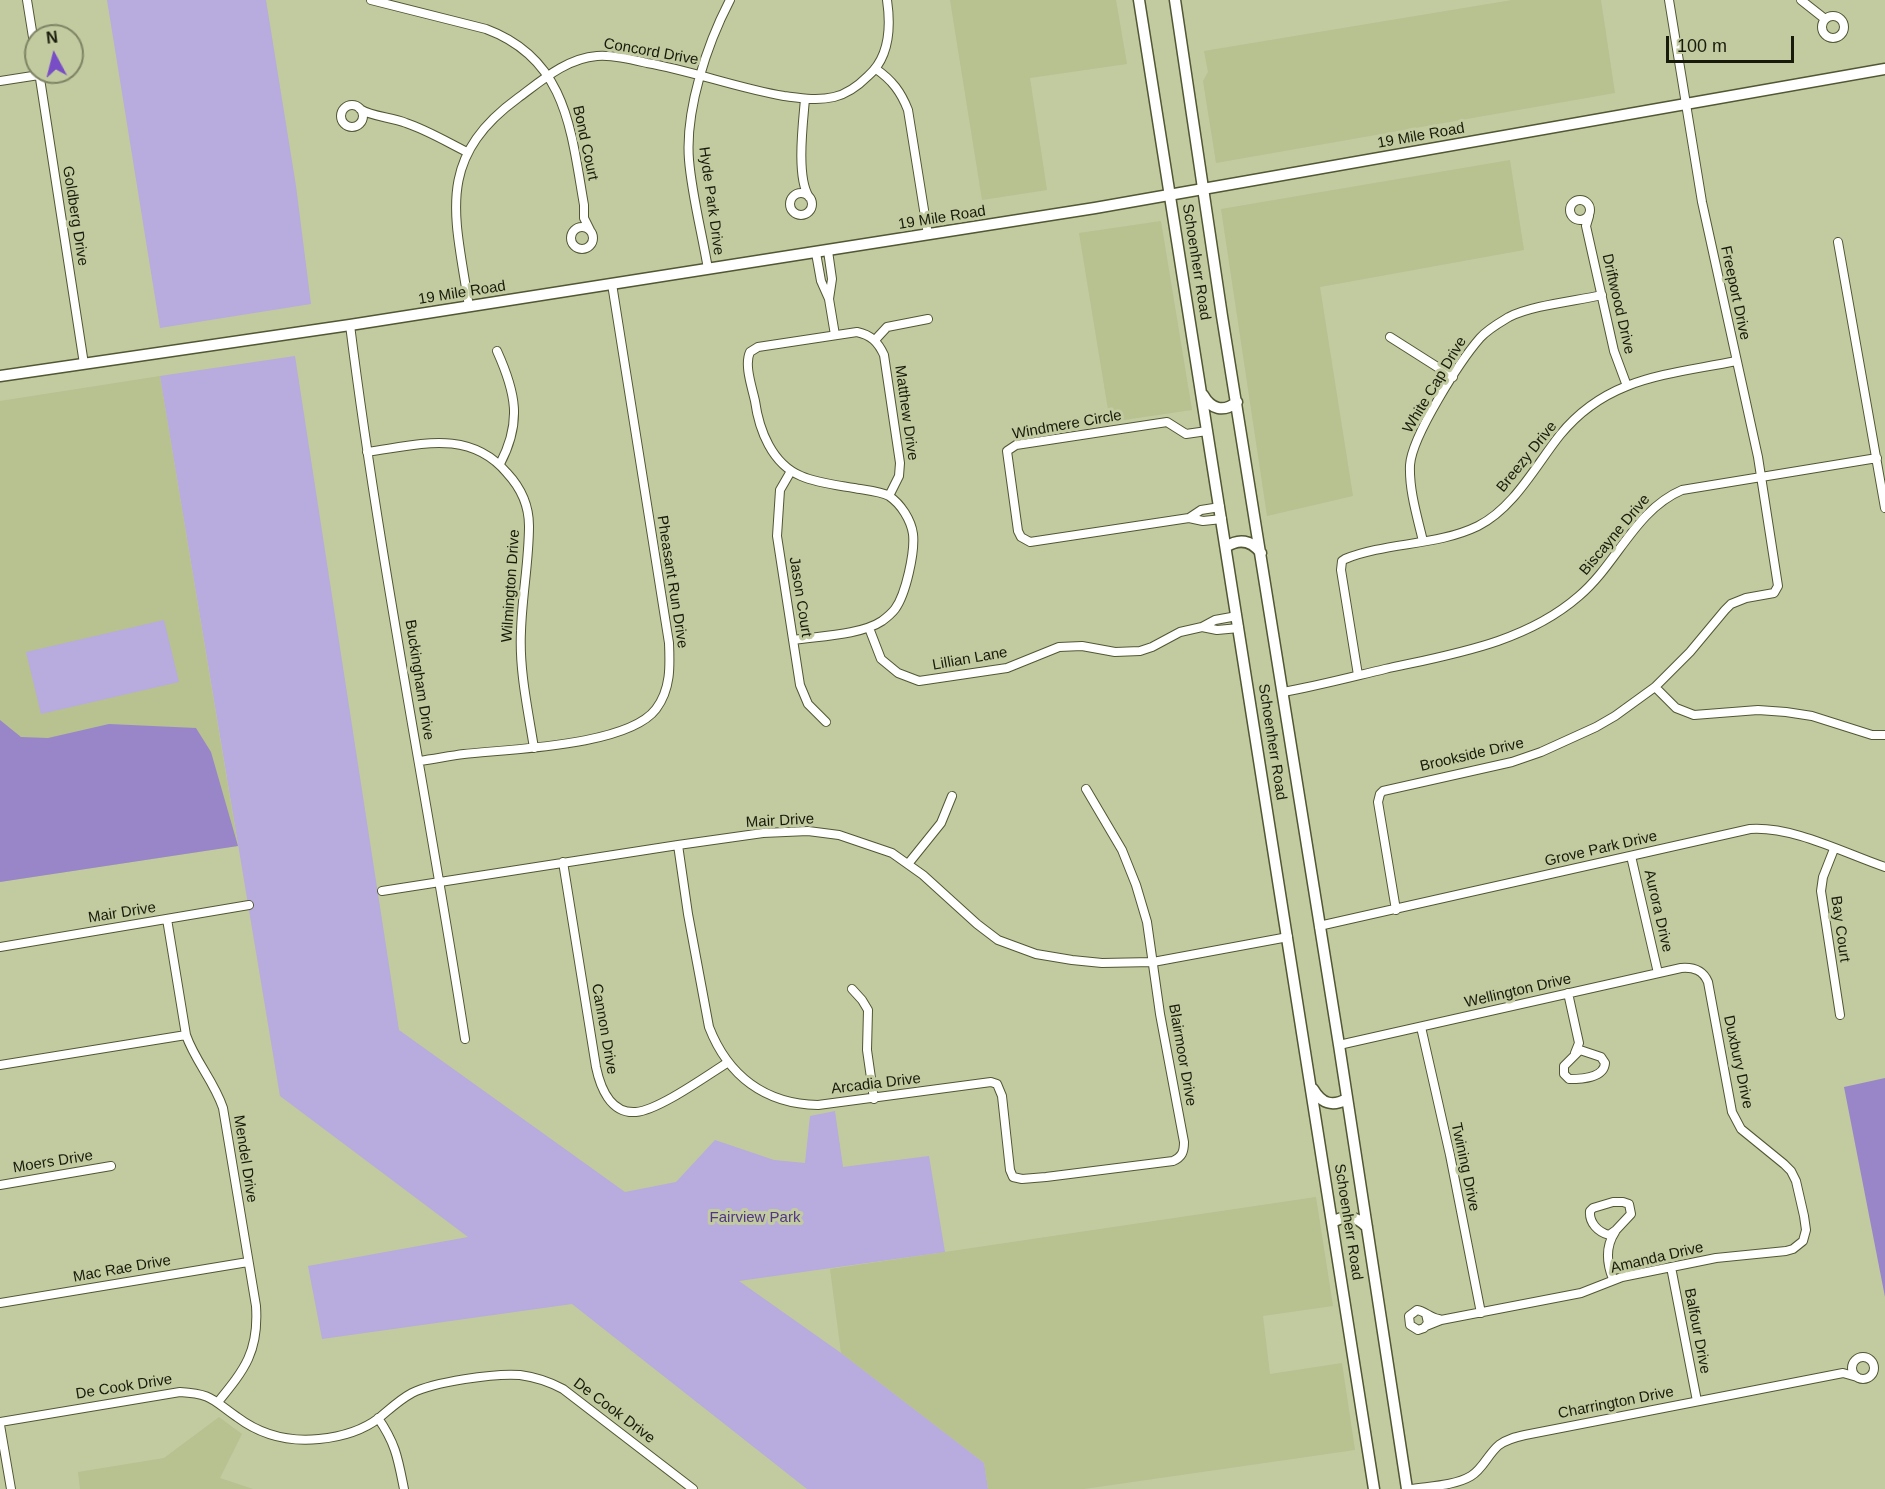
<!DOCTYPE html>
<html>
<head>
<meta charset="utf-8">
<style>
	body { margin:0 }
	#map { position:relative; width:1885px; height:1489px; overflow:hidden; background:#c2caa0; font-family:Helvetica,sans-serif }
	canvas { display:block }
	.north { position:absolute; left:24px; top:24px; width:60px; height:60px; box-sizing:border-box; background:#c2caa0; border:2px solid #7e8464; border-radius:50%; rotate:353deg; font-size:16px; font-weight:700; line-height:24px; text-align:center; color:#181b0b }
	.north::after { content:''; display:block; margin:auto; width:21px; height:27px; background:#784dc6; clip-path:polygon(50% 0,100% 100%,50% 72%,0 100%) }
	.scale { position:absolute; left:1666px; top:36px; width:128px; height:27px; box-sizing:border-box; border:3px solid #181b0b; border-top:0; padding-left:8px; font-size:18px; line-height:21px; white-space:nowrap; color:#181b0b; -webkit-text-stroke:4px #c2caa0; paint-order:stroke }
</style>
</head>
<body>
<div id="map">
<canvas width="1885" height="1489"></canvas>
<div class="north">N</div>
<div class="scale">100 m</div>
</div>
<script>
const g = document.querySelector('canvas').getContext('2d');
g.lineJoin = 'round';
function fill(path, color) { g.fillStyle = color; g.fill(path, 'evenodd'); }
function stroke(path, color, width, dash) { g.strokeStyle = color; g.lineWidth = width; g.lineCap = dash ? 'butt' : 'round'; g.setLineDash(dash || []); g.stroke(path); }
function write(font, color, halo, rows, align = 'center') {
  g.font = font + ' Helvetica,sans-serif'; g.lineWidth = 6; g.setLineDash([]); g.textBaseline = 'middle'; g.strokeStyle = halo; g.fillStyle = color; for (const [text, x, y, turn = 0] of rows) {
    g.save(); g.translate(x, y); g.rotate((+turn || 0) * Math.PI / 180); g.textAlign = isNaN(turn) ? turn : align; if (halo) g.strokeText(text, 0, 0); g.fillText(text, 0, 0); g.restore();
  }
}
const built = new Path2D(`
	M950,0H1116L1127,64L1030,78L1047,190L982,200Z
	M1512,0H1601L1615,93L1216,163L1203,81L1208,72L1204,51Z
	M1510,160L1524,250L1320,287L1353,496L1267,516L1221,209Z
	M1161,221L1192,410L1110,422L1079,233Z
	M160,376L238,846L0,882V401Z
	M1316,1197L1333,1306L1263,1316L1270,1374L1342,1363L1355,1450L1084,1489H988L984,1463L841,1353L830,1269Z
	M219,1417L242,1434L220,1478L253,1489H80L78,1472L164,1458Z`);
const green = new Path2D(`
	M107,0H266L296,186L311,304L160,328Z
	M295,356L399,1030L625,1192L676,1182L715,1140L774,1160L805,1163L810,1116L835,1111L843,1167L929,1156L945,1252L739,1281L841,1353L984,1463L988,1489H807L572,1304L322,1339L308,1266L468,1237L280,1096L160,376Z
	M164,620L179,682L41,714L26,652Z`);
const forest = new Path2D(`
	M0,720L21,737L48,738L109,724L196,728L211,752L238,846L0,882Z
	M1885,1078V1297L1844,1087Z`);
const minor = new Path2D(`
	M27,0L36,56
	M371,0L486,29C567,59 571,131 584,205V218L590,230
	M1801,0L1825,19
	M1822 27a11 11 0 1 1 22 0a11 11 0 1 1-22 0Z
	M876,69C892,80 901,92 908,110L928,235
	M39,72L84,364
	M0,81L39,75
	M805,99C803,123 796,177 809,197
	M341 116a11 11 0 1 1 22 0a11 11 0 1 1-22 0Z
	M360,109C372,117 392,117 406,123C427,130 447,142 467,152
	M790 204a11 11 0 1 1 22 0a11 11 0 1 1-22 0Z
	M1570 210a10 10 0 1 1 20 0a10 10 0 1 1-20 0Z
	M1589,216L1586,226L1614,351L1627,386
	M571 238a11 11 0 1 1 22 0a11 11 0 1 1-22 0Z
	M1838,242L1885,508
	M816,253L821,281L829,299L832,279L828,251
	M708,269C702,233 692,196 689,160C685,110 707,44 730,0
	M829,299L835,335
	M469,307C456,218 433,160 518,98C541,81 567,58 597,56C614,55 630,59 647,63C693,71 737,88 784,96C800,98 817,101 834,97C847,94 859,85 868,76C890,57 891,27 887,0
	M350,325C380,564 428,801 465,1039
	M1390,337L1453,377
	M875,340L887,327L928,319
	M497,351C516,393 522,422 500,464
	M367,452C418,445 469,428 507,473C521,488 529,506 529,526C529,561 522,596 521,631C519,670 528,710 534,748
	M791,471L780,490L777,536L800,685L808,704L826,722
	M1220,507L1201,510L1189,518L1203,521L1222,519
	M1189,518L1030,542L1021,537L1018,531L1007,451L1016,445L1167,422L1186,434L1207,431
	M1423,541C1417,516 1409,490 1410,465C1412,436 1460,361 1480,338C1488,329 1499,323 1509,317C1533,305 1576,301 1602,295
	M1202,627L1217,630L1239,628
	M869,628L881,659L898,673L919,681L1007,668L1059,647L1082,646L1115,652L1140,651L1152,647L1180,632L1202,627L1215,620L1237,616
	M793,640C819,636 861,635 882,621C886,618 892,613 895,609C906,594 915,552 913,534C911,520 901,504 889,496C880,491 864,490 854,488C836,485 817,483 801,476C772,464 759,430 755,401C752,387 744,365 750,352L758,347L857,332C871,335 878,342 884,355L900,463L899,476L889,496
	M1358,675L1341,570L1342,561L1345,559C1387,542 1437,546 1478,526C1514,508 1536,465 1560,435C1608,376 1669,375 1736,361
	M1655,687L1676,708L1694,715L1758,710L1786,712L1812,716L1872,735H1885
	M1283,692C1317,686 1351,677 1385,669C1453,654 1525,643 1579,596C1617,564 1635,510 1682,490L1877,458
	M419,761C434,759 449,756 464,754C510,749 628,746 656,709C671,689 670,666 669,643L612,284
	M678,845L688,914L709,1027C728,1076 765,1104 818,1105L991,1082L997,1084L1002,1096L1010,1170L1013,1177L1022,1179L1046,1177L1173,1161C1182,1157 1184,1152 1184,1142L1160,1014L1147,922L1136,885L1122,850L1086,789
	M1834,849L1823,877L1821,891L1840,1015
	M1631,856L1658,973
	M563,862L596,1067C600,1086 610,1114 636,1112C659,1110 706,1076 727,1063
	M908,864L941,823L952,796
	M382,891L678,845L763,833L808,831L839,835L892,853L923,875L977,924L998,940L1036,954L1072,960L1102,963L1153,962L1288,937
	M1396,910L1378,802L1380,794L1383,791L1512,762L1541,752L1596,727L1615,716L1655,687L1690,652L1725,610L1731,604L1746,598L1774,593L1778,586L1758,457L1702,202L1669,0
	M167,919L186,1035C195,1061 214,1081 223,1108L256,1306C259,1351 245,1369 218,1402
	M1319,926L1750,829C1793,826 1844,853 1885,867
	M0,947L249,905
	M852,989L862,1000L868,1010L867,1050L874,1099
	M1568,993L1579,1043L1575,1053
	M1421,1027L1450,1155L1481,1313
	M1339,1045L1681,968C1694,967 1703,970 1708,982L1732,1112L1741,1129L1784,1164L1791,1171L1796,1181L1804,1216L1806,1230L1803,1241L1793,1249L1786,1251L1716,1258L1622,1277L1581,1293L1441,1320L1426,1326
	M1580,1050L1601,1057L1605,1063C1604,1078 1582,1079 1569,1079L1564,1074V1066Z
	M0,1065L186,1035
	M0,1185L111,1166
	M1613,1202H1623L1629,1204L1631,1214L1616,1230L1609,1235C1598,1232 1589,1223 1590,1211L1593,1208Z
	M1671,1267L1697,1401
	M1613,1279C1607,1264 1605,1247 1615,1232
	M0,1303L248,1262
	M1426,1314L1428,1323L1424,1328L1418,1330L1410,1325L1409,1316L1417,1310C1425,1311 1430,1318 1439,1319
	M1852 1368a11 11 0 1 1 22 0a11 11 0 1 1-22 0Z
	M378,1418C396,1444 398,1459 404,1489
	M0,1422L180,1392C213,1394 212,1400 237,1417C261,1435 290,1442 319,1439C340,1437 362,1431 379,1418C390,1409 399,1400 412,1393C434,1382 494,1373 520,1375C535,1377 550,1382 563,1389L693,1489
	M0,1425L11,1489
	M1411,1489C1430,1486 1454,1486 1471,1476C1483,1469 1488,1454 1499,1445C1507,1439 1516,1437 1525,1435L1843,1373L1857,1377`);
const tertiary = new Path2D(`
	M0,376L350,325L1095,208L1885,69`);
const secondary = new Path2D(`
	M1139,0L1374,1489
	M1175,0L1222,316L1339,1045L1407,1489
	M1203,395C1211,409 1223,413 1237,402
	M1226,547C1239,538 1251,540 1261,553
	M1313,1089C1322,1104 1332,1107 1347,1099
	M1333,1222C1346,1214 1356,1216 1367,1227`);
const streetNames = [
	["Concord Drive",651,52,10],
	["19 Mile Road",1421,136,-10],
	["Bond Court",585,143,78],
	["Hyde Park Drive",711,201,82],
	["Goldberg Drive",75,216,81],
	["19 Mile Road",942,218,-9],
	["Schoenherr Road",1196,262,81],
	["19 Mile Road",462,293,-9],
	["Freeport Drive",1735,293,78],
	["Driftwood Drive",1618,304,77],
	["White Cap Drive",1435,385,-59],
	["Matthew Drive",906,413,82],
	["Windmere Circle",1067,425,-10],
	["Breezy Drive",1527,457,-51],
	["Biscayne Drive",1615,535,-50],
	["Pheasant Run Drive",672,582,81],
	["Wilmington Drive",511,586,-86],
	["Jason Court",800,597,81],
	["Lillian Lane",970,659,-10],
	["Buckingham Drive",419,680,81],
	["Schoenherr Road",1272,742,81],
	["Brookside Drive",1472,755,-13],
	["Mair Drive",780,821,-3],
	["Grove Park Drive",1601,849,-13],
	["Aurora Drive",1658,911,77],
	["Mair Drive",122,913,-9],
	["Bay Court",1840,929,82],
	["Wellington Drive",1518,991,-13],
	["Cannon Drive",604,1029,80],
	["Blairmoor Drive",1182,1055,80],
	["Duxbury Drive",1738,1062,78],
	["Arcadia Drive",876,1084,-7],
	["Mendel Drive",245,1159,81],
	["Moers Drive",53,1162,-9],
	["Twining Drive",1465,1167,78],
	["Schoenherr Road",1348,1222,81],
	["Amanda Drive",1657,1258,-13],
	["Mac Rae Drive",122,1269,-10],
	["Balfour Drive",1697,1331,79],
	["De Cook Drive",124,1387,-9],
	["Charrington Drive",1616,1403,-11],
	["De Cook Drive",614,1411,37]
];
const parkNames = [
	["Fairview Park",755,1218]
];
fill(built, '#b8c190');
fill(green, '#b8abdd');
fill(forest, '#9886c9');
stroke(minor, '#515732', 10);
stroke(tertiary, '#515732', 13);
stroke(secondary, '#515732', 13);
stroke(minor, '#fff', 8);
stroke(tertiary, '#fff', 10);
stroke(secondary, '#fff', 10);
write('15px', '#181b0b', '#c2caa0', streetNames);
write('15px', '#513686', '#c2caa0', parkNames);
</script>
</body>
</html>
